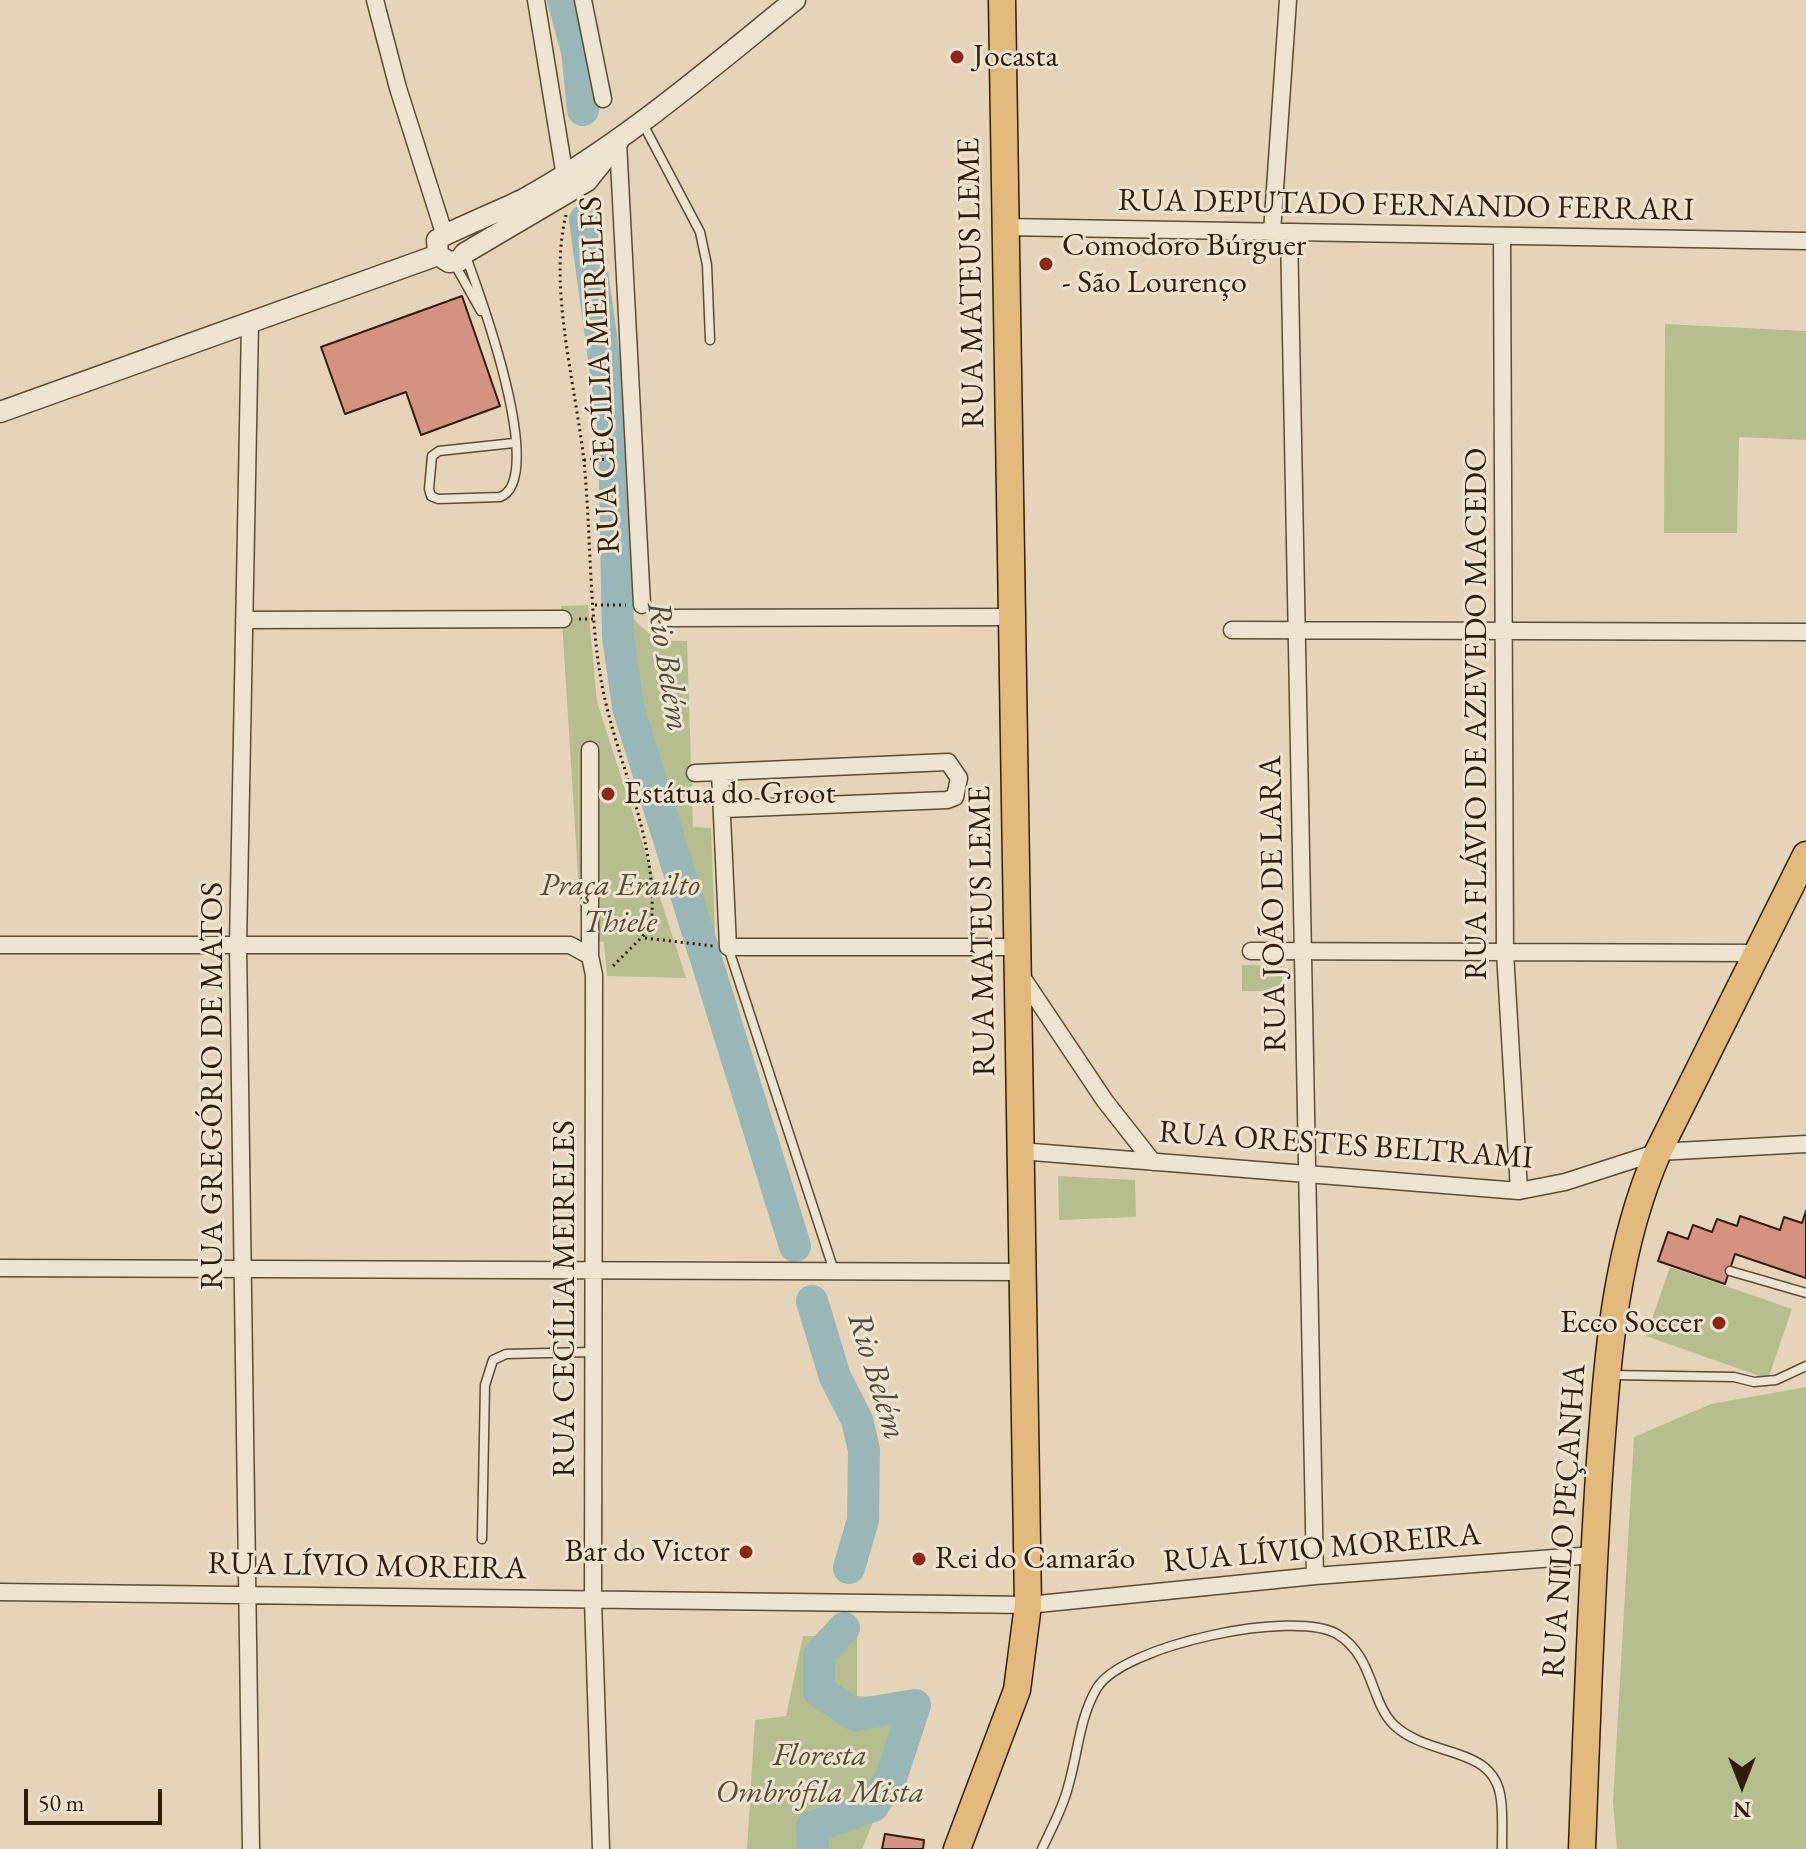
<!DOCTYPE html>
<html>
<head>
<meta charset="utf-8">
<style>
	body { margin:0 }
	#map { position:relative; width:1806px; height:1849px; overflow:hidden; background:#e6d4b8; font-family:"EB Garamond",serif }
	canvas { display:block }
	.north { position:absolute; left:1702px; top:1745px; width:80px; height:80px; -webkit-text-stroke:6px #efe3d1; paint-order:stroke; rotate:180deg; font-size:22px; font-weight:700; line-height:32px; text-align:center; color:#311d07 }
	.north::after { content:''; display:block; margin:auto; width:28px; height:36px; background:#311d07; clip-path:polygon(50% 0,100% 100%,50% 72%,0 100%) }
	.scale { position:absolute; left:24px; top:1789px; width:138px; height:36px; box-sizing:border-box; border:4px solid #311d07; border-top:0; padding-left:10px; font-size:24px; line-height:28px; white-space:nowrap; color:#311d07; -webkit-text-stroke:6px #efe3d1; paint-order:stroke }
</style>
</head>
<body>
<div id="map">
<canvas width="1806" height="1849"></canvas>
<div class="north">N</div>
<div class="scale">50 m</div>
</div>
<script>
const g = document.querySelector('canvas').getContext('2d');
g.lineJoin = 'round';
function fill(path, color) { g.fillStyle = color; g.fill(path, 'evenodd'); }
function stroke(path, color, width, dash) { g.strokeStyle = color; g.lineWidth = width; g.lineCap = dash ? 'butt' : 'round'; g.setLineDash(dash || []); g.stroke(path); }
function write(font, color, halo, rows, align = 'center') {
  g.font = font + ' "EB Garamond",serif'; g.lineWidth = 6; g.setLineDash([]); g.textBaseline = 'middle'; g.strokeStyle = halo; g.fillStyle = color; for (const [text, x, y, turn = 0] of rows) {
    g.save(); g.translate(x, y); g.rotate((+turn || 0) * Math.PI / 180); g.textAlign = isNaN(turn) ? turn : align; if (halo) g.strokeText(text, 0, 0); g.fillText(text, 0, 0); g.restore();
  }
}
const green = new Path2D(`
	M1665,324L1806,331V440L1739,437L1737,533H1664Z
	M588,605L597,702L686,978L607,976L604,942L582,938L561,606Z
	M624,611L658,641H687L693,827L711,828L716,957L649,736Z
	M1242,965L1282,966V991H1242Z
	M1058,1176L1135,1180L1136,1217L1059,1220Z
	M1670,1267L1792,1309L1768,1379L1646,1336Z
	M1806,1387V1849H1617L1613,1802L1634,1437L1711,1404Z
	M803,1636H857V1696L924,1699L862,1849H747L755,1720L786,1716Z`);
const river = new Path2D(`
	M563,0L577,51L583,110
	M585,220L614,432L618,636L628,707L795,1246
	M812,1301L835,1377L857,1420L864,1450L863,1520L849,1568
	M813,1849L812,1827L873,1806L891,1778L915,1705L855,1715L819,1691V1655L844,1628`);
const building = new Path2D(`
	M462,296L500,406L421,435L406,392L345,414L321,347Z
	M1806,1211V1278L1735,1254L1725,1284L1658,1261L1668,1232L1688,1239L1693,1225L1712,1232L1717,1219L1737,1226L1740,1216L1780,1230L1784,1217L1802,1223Z
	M885,1834L924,1840L923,1849H882Z`);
const path = new Path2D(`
	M566,215C548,286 576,387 584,462C591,533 589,610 601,680C616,764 660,841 651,928L611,968
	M584,460L616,459
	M595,605H626
	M579,619H595
	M645,938L713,946`);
const service = new Path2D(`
	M643,124L700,232L707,265L710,340
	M465,254C479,292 548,479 500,497L438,499L431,496L429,489L432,456L439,451L514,443
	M454,263L481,311
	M728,947L834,1271
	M1730,1271L1806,1293
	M1612,1375L1734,1377L1754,1382L1776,1380L1806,1366
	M482,1539L485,1385L493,1360L506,1354L592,1352
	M1042,1849C1051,1829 1063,1808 1068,1787C1078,1754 1079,1718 1097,1688C1123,1645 1294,1609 1337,1634C1374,1656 1370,1702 1394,1725C1430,1759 1495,1744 1501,1800C1503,1816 1502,1833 1502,1849`);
const minor = new Path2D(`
	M375,0L398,88L444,233
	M536,0L565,177
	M583,0L603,99
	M618,142L642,605
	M1005,227L1806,241
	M1272,232L1288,0
	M1289,232L1315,1576
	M1502,236L1505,952L1519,1191
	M250,323L238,945L251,1849
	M667,618L1012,617
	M244,620L563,619
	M1232,630L1806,632
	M590,750V956L594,975L593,1600L601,1849
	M720,772L728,947H1018
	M695,773L948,762L959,778L955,797L947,800L724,809
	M0,945H570L590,956
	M1251,951L1758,953
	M1020,974L1105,1101L1153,1162
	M1020,1151L1519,1191L1565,1182L1658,1152L1806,1144
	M0,1268L1022,1272
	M0,1592L1028,1605L1315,1576L1594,1555`);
const tertiary = new Path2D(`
	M618,142L587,181L465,253L459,261L449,262L438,255L437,240C441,235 509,207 524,199C623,144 707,71 795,0
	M0,412L438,255`);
const primary = new Path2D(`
	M957,1849L1017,1690L1028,1605L1002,0
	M1582,1849C1587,1720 1591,1590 1600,1461C1608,1355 1615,1250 1658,1152L1806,855`);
const markers = [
	[957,57,8,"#8f2418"],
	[1046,264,8,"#8f2418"],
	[608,794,8,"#8f2418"],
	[1719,1323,8,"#8f2418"],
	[746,1552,8,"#8f2418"],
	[919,1559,8,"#8f2418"]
];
const poiNames = [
	["Jocasta",973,57],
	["Comodoro Búrguer",1062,246],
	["- São Lourenço",1062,283],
	["Estátua do Groot",624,794],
	["Ecco Soccer",1703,1323,"right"],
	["Bar do Victor",730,1552,"right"],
	["Rei do Camarão",935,1559]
];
const streetNames = [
	["RUA DEPUTADO FERNANDO FERRARI",1406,206,1],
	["RUA MATEUS LEME",972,283,-91],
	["RUA CECÍLIA MEIRELES",601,375,-93],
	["RUA FLÁVIO DE AZEVEDO MACEDO",1477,714,-90],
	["RUA JOÃO DE LARA",1274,904,-91],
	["RUA MATEUS LEME",983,931,-91],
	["RUA GREGÓRIO DE MATOS",213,1086,-90],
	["RUA ORESTES BELTRAMI",1346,1146,4],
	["RUA CECÍLIA MEIRELES",565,1299,-90],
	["RUA NILO PEÇANHA",1565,1521,-86],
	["RUA LÍVIO MOREIRA",1322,1549,-5],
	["RUA LÍVIO MOREIRA",367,1567,1]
];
const parkNames = [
	["Praça Erailto",620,886],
	["Thiele",620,923],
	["Floresta",820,1756],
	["Ombrófila Mista",820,1793]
];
const waterNames = [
	["Rio Belém",667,666,81],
	["Rio Belém",876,1376,73]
];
fill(green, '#b6bd8e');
stroke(river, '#99b6b8', 32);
fill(building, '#d69280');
stroke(building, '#311d07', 2);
stroke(service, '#5e4b33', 11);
stroke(minor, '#5e4b33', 19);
stroke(tertiary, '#5e4b33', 23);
stroke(primary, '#311d07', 29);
stroke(path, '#311d07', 3, [2, 4]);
stroke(service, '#efe3d1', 8);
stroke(minor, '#efe3d1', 16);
stroke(tertiary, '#efe3d1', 20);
stroke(primary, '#e3ba7c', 26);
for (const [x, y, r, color] of markers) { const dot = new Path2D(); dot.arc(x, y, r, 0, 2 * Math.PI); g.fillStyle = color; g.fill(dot); stroke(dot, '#efe3d1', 3); }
write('32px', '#311d07', '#efe3d1', poiNames, 'left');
write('32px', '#311d07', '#efe3d1', streetNames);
write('italic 32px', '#594d30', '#efe3d1', parkNames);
write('italic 34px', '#504b3c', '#efe3d1', waterNames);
</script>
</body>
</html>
